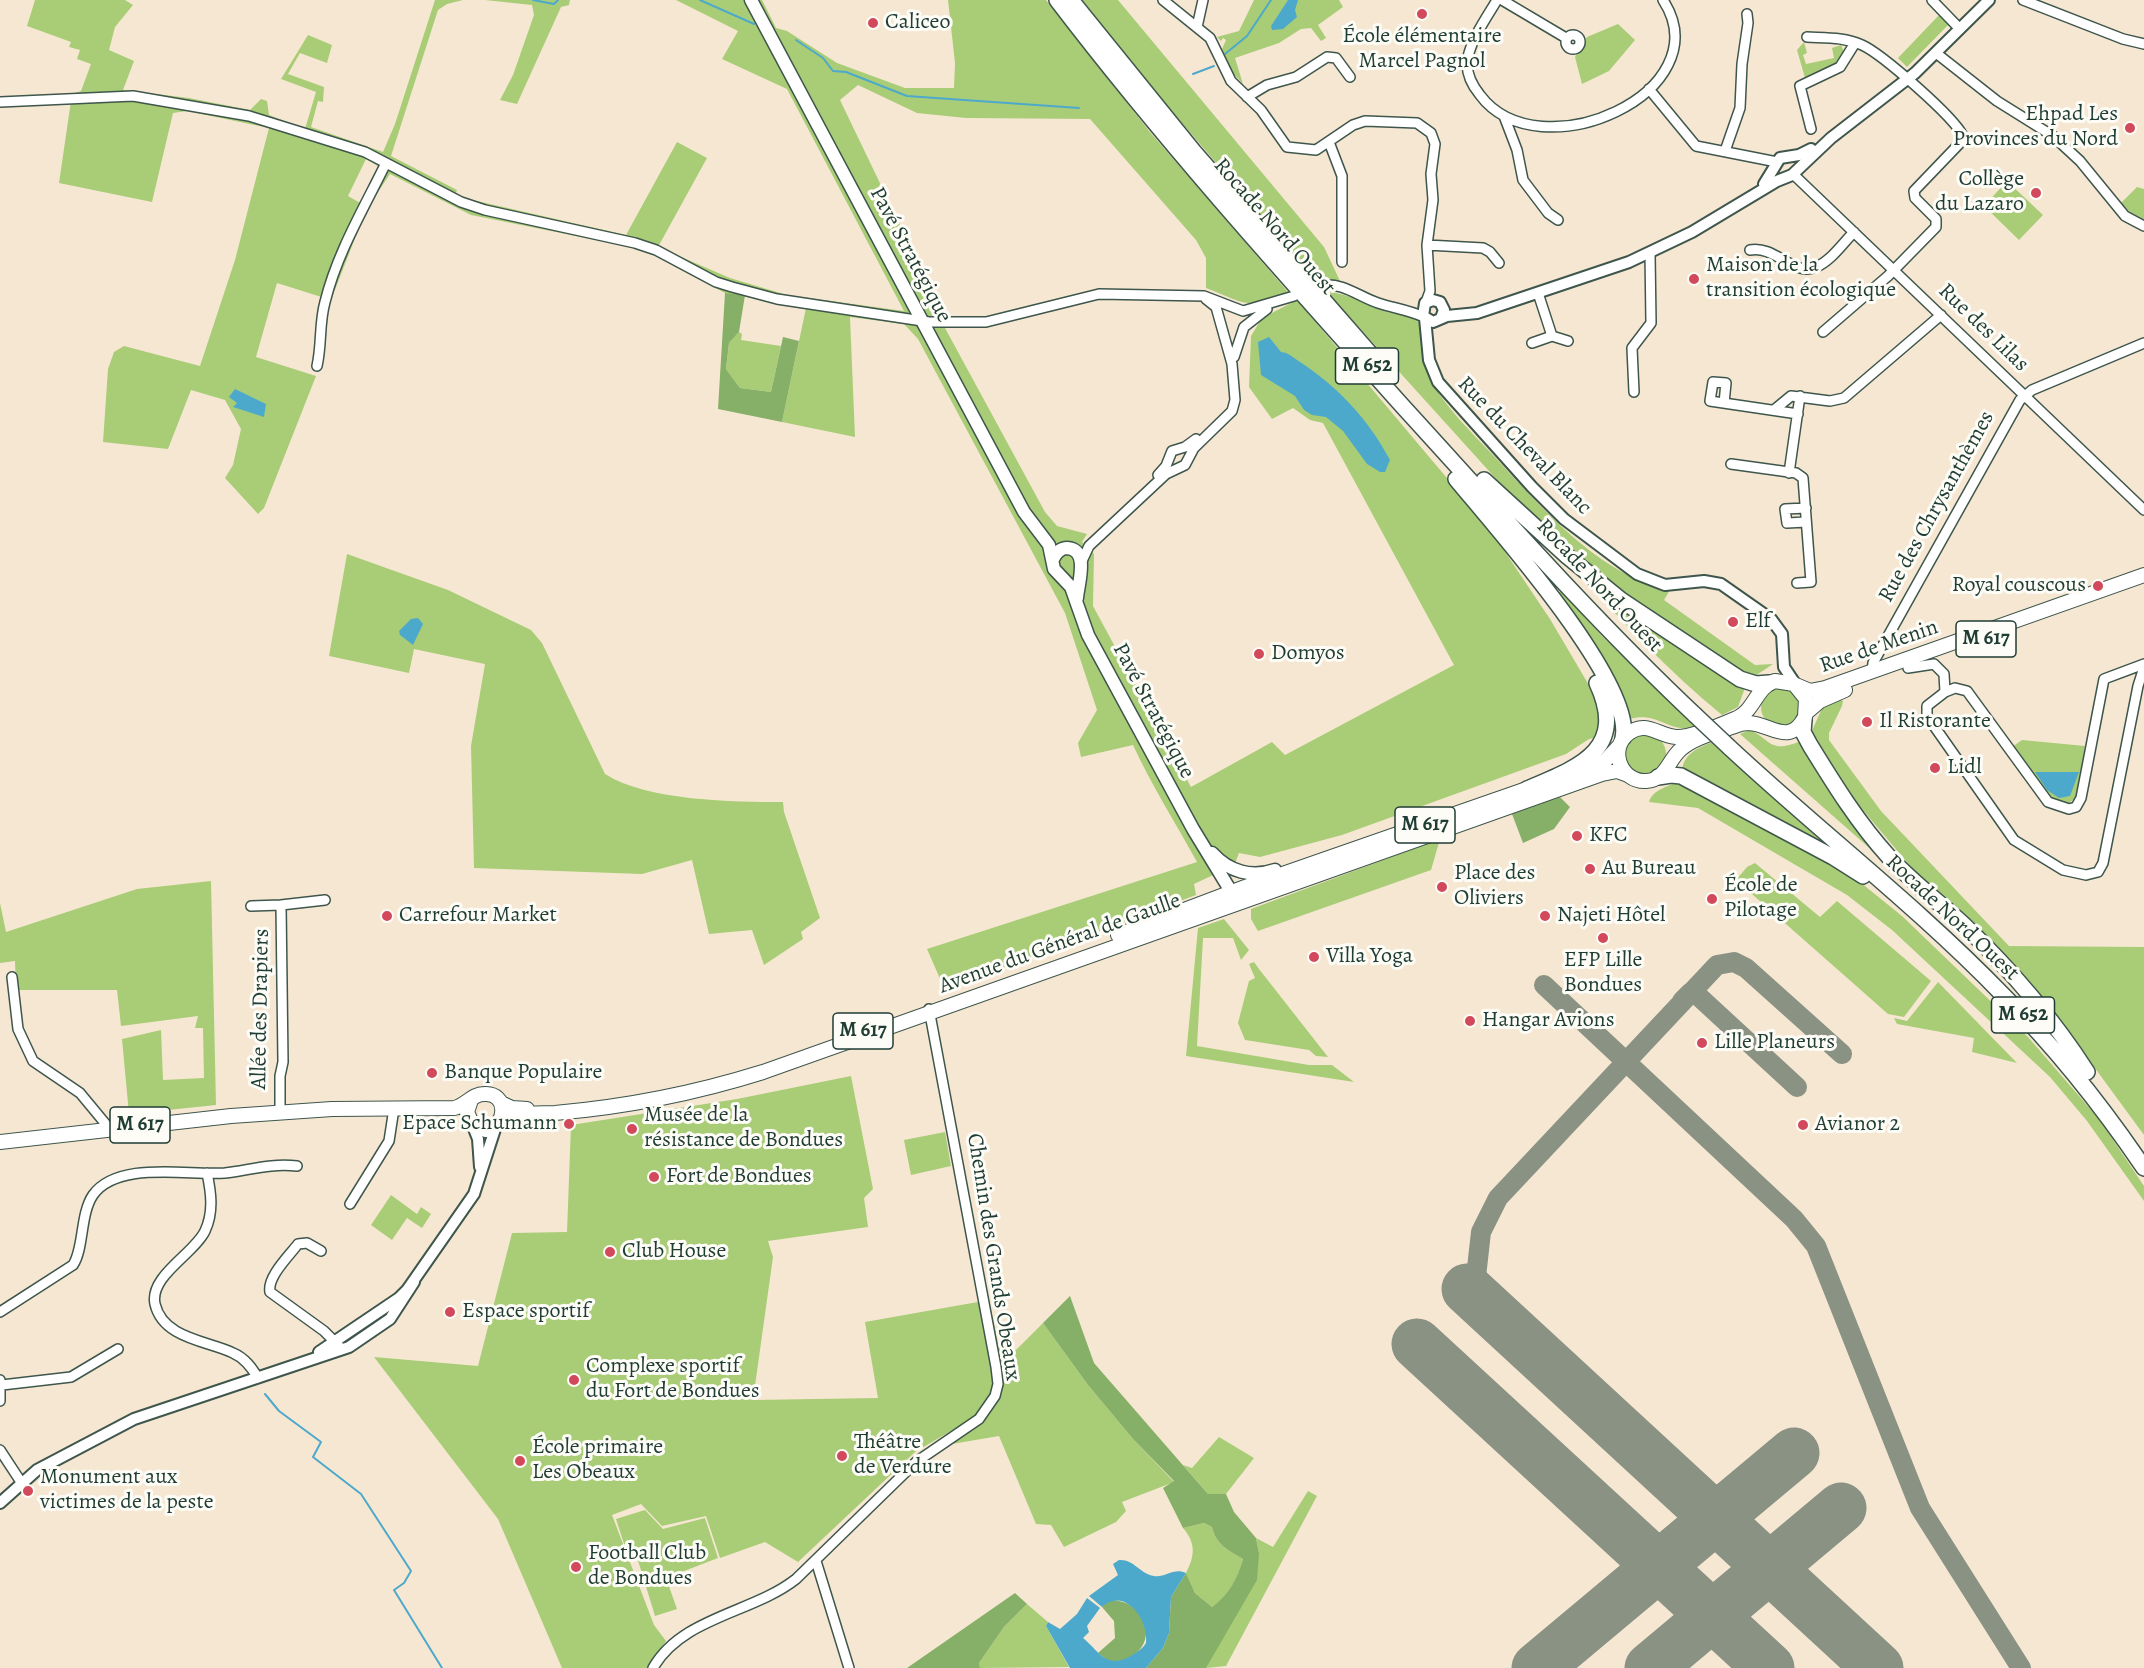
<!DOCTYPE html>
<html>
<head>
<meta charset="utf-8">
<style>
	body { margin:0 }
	canvas { display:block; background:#f6e7d2 }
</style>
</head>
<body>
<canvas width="2144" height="1668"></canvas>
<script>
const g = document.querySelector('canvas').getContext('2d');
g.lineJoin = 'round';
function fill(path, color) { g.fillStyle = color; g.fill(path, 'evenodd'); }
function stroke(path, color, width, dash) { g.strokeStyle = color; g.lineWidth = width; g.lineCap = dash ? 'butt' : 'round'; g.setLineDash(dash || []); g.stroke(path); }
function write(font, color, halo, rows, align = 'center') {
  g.font = font + ' Alegreya,serif'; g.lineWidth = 6; g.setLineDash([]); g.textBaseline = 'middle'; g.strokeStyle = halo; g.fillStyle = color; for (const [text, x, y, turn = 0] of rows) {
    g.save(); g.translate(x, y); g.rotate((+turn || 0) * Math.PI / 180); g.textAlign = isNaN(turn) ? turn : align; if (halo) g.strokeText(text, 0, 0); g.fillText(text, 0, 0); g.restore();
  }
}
const green = new Path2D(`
	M35,0H125L133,5L115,27L109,50L134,61L123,90L189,98L250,110L261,99L267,101L269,115L305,129L316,92L281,79L308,35L332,45L327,63L300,53L288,74L324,87L323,102L318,101L311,127L383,152L395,124L435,0H463L447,4L438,10L391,156L457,190L455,196L626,235L677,142L707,158L658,247L730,278L787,295L904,311L787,89L722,59L738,31L676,0H762L776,28L787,31L837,63L905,88H954L955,63L948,0H1046L1149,131L1288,292C1244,310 1248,304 1206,288V258L1196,240L1090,119L966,118L917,113L858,85L840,100L940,308L945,328L1045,512L1057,526L1087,534L1082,542L1094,554L1093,606L1191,787L1272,742L1285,755L1454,665L1323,423L1310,420L1293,408L1272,419L1249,387L1251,336L1262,318L1297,300L1489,528L1550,619L1600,704L1599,737L1589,739L1566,754L1342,835L1260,857L1239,853L1231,874L1227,878L1222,871L1194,884L1196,895L945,990L927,949L1197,862C1175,822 1152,786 1133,745L1081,757L1078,743L1097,710L1065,613L918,339L904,324L850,317L855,437L782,422L806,308L725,293L650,253L621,245L471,215L390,174L366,210L331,300L277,283L256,357L316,376L264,508L258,514L225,478L233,465L241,429L225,400L191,390L168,449L103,442L108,369L114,352L124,346L200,366L235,260L269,128L187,111L173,113L152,202L59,183L72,94L81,91L91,64L77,59L80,50L69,47L71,42L27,26ZM366,159L381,168L362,204L348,196Z
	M485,0H570L569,5L561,7L517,104L500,100L513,75L534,15L532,5Z
	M1082,0H1118L1324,247L1340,281L1318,280L1307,269L1176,116Z
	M1254,0H1339L1343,7L1318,25L1326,38L1321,41L1311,28L1301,29L1279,43L1235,58L1243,84L1231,71L1222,49L1226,40L1223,38L1221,41L1217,37L1239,31Z
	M1940,14L1950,23L1907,67L1898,58Z
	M1618,24L1635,40L1609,71L1582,84L1575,57L1587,37Z
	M1804,42L1807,53L1803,55L1806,64L1834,58L1832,48L1841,45L1845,54C1837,68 1820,73 1805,78L1797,50Z
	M2007,181L2043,215L2019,240L1984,206Z
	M2137,187L2144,189V219L2131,213L2121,203Z
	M1327,292C1351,293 1369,308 1391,313C1399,314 1412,315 1417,320C1427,329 1421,366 1433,385C1449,410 1471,432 1492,454C1539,505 1599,576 1670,590L1664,600L1755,665L1773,664L1752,678L1645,612L1551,536L1498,481Z
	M739,332L742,334L741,340L781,346L771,392L740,388L726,369L729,343Z
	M347,554L448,590L531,630L542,643L605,774C647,801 734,802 783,802L784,812L820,918L801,932L803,939L764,965L752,930L709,934L692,860L642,874L474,868L471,746L485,664L414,649L409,673L329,656Z
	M1577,572L1746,685L1738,707L1722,715C1669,672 1623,622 1577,572Z
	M1561,591L1602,636L1696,727C1667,734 1660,711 1629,719L1607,672L1558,593Z
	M1761 707a20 20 0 1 1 40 0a20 20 0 1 1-40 0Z
	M1839,699L1843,701L1842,706L1829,733V740L1881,811L2009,946L2144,947V1135L2067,1030L1954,906L1916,873L1862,809L1810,735L1824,704Z
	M1750,730C1772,740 1769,754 1801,741L1883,860L1740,734Z
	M1624 754a21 21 0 1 1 42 0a21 21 0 1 1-42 0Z
	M2022,740L2085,746L2076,798L2066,805L2052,801L2012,747Z
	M1712,742L1834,852L1682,771C1683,754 1698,748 1712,742Z
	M1679,781L1850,874L1902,916L2028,1037L2099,1119L2144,1186V1201L2087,1121L2050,1077L1892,930L1847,895L1698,808L1649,802C1653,789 1668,787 1679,781Z
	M1440,839L1431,870L1258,931L1251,919V909Z
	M1755,863L1820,917L1837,901L1931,981L1904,1017L1888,1014L1736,880L1747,867Z
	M211,881L216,1105L129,1114L122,1039L161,1030L163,1080L204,1078L203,1028H195L198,1016L121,1026L117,990H16L15,961L0,963V903L6,932L137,889Z
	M1224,919L1249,950L1241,960L1233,938H1203L1197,1046L1309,1065H1332L1354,1082L1186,1056L1198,928Z
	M1254,962L1259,969L1328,1057L1316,1056L1309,1050L1245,1040L1238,1023L1249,981L1255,978L1249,964Z
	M1938,982L2017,1063L1972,1052L1974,1038L1897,1024L1894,1018L1907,1021Z
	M851,1076L873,1189L864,1198L868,1227L768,1241L773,1257L753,1400L878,1398L865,1322L989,1300L998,1344L1006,1356L1017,1349L1043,1323L1088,1385L1133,1439L1174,1482L1122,1502L1126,1511L1116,1522L1064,1547L1051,1525L1036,1524L999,1436L952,1444L956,1428L915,1452L798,1562L765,1542L720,1558L706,1516L662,1526L641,1504L612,1515L654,1625L666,1641L647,1668H562L498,1519L374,1357L478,1366L512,1233L567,1232L571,1125L737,1099Z
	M945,1132L951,1166L911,1175L904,1140Z
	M391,1195L417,1214L421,1207L431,1214L422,1228L407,1218L392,1240L371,1225Z
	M1219,1437L1254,1458L1226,1494H1208L1183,1465L1192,1468Z
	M1308,1491L1317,1496L1226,1666L1206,1668L1259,1553L1256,1538L1273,1547Z
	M645,1510L663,1529L705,1518L718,1558L666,1578L677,1609L655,1616L636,1554L628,1556L616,1519Z
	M1204,1523L1212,1527C1216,1545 1228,1550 1243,1559C1237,1579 1229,1596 1212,1607L1195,1593L1186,1573C1195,1556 1196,1543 1183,1528Z
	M1027,1604L1048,1622L1046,1626L1069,1667L980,1668L979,1663L1004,1627Z`);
const forest = new Path2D(`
	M725,293L745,295L739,332L729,343L726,369L740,388L771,392L783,337L799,341L782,422L718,409Z
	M1560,797L1570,807L1554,829L1523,843L1512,814Z
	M1070,1296L1094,1363L1208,1494H1226L1234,1512L1256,1538L1259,1553L1257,1580L1206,1668H1146L1163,1648L1169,1633L1171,1597L1186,1573L1195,1593L1212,1607C1229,1595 1237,1579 1243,1559C1228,1550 1216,1545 1212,1527L1204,1523L1183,1528L1163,1488L1174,1481L1133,1439L1088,1385L1043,1323Z
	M1015,1593L1027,1604L1004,1627L979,1663L980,1668H907Z
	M1109,1600C1152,1599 1164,1657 1111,1663L1098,1653L1115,1638L1114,1621L1102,1607Z`);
const water = new Path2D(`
	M1288,0H1298L1295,10L1297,17L1283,29L1272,30L1271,26Z
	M1269,337L1281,352C1289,353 1291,356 1297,360C1336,385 1368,418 1390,460L1385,472H1380L1367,464L1343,431L1326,417L1312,415L1304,410L1295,396L1261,375L1258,342Z
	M235,389L266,404L264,417L233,407L237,403L229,397Z
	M418,618L423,624L413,645L400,635L399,631L411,619Z
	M2035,772H2079L2070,796L2059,798L2047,790Z
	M1119,1560C1134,1559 1140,1574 1154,1576C1165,1578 1174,1567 1186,1573L1171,1597L1169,1633L1163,1648L1146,1668H1070L1046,1626L1048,1622L1060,1629L1077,1614L1087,1598L1100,1608L1087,1626L1089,1632L1083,1638C1098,1650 1105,1668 1127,1658C1134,1654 1142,1650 1146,1643C1149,1620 1125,1586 1102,1607L1089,1596L1118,1575L1113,1564Z`);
const stream = new Path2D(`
	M533,0L554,4L558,0
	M700,0L754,24
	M796,40L823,58L833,71L846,72L907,96L1079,108
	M1225,54L1247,36L1271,0
	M1193,74L1214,66
	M265,1394L279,1411L321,1442L313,1457L361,1494L411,1571L404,1583L394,1590L442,1668`);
const taxiway = new Path2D(`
	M1544,985L1794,1219L1816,1246L1920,1508L2021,1668
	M1682,1001L1691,992L1695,993L1797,1087
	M1476,1277L1481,1232L1498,1198L1717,965L1734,962L1746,968L1842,1054`);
const runway = new Path2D(`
	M1467,1289L1878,1668
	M1417,1344L1769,1668
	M1537,1668L1794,1453
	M1650,1668L1841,1508`);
const minor = new Path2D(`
	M1163,0L1210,38L1231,81L1261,110L1287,147L1316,150L1353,125L1365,121L1417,123L1431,133L1435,144L1431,174L1433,200L1427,245L1430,291L1426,302
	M1497,0C1487,17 1472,38 1468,57C1465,71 1471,84 1480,95C1539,174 1723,92 1663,0
	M1502,0L1566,38
	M1932,0L1960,29
	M2023,0L2123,39L2144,44
	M1197,27L1203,0
	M1566 42a7 7 0 1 1 14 0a7 7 0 1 1-14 0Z
	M1807,37C1827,38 1844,37 1862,45C1882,54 1954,117 1963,136L1961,142L1914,191L1915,198L1936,219V227L1888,276L1823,332
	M1936,53L1997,101L2053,136L2080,161L2125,216L2144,226
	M1649,89L1696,146L1777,162
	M1247,97L1267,85L1296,77L1327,57L1336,58L1350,77
	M0,102L133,96L249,116L365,152L461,202L485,210L635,243L656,250L716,282L732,287L777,299L929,322H986L1099,294L1204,296L1243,311L1294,296
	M1504,116L1517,150L1523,180L1548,213L1558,220
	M1811,129L1800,86L1840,67L1855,43
	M1329,142L1342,176V262
	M1725,151L1740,108L1742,64L1748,23L1747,14
	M1793,174L2144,510
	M1427,245L1483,248L1490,252L1499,263
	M1750,250C1775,245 1794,277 1816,267C1831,261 1843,243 1854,232
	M1320,286C1342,281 1359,297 1378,303C1393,308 1409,310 1424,317
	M1552,336L1568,341
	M1532,343L1552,336L1538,293
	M1234,357L1244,327L1267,309
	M317,366C322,344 319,323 325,302C337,253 364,208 386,163
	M1634,392L1632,348L1651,323L1650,253
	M1724,403L1726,383L1713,382L1710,401L1798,414
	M1774,410L1791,396L1830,401L1844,398L1941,315
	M1731,464L1796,473L1803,478L1811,582L1797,583
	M1789,473L1800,396
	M1158,475L1166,466L1172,451L1185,447L1196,439
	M1806,508L1785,509L1787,523L1806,522
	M1082,561L1089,546L1166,474L1185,465L1194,448L1232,411L1235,400L1232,364L1216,307L1206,299
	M1908,668L1934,664L1944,674L1945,692L1927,706V716L2014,840L2063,870L2086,875L2098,872L2103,863L2138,686L2144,667
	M1872,672L1873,663L2020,400L2032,390L2144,343
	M1945,692L1955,688L1967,691L2048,802L2069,809L2076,807L2081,798L2104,679L2144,664
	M281,905L325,900
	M251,906L281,905L283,1062L280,1076V1113
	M12,977L18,1029L33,1061L80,1093L109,1128
	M207,1173C211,1192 214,1212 205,1231C194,1254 149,1276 155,1304C163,1339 209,1341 233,1353C245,1358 252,1368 258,1378
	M350,1204L389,1141L393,1115
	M321,1251L307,1243L298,1244C289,1256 267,1277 270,1292L324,1331L339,1346
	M0,1312L73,1265C84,1249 80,1214 93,1195C118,1160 189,1176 225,1173C250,1170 271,1163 297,1166
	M2,1385L71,1377L118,1349
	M0,1401V1380
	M0,1450L21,1482
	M816,1561L849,1668
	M653,1668C682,1617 753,1613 796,1579L916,1462L979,1419L995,1396L998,1384L996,1367L929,1009`);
const tertiary = new Path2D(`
	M1764,184L1780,158L1799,155L1811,149
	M1425,318L1429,360L1438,382L1532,487L1564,519L1637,574L1665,585L1704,581L1721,584L1771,619L1782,634L1784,667L1796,685
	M1441,318L1444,310L1440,302L1433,300L1425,303L1423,316L1433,322L1447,316L1477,313L1629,262L1692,232L1777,181L1792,175L1831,138L1915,73L1989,0
	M473,1126L478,1139L480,1167
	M319,1352L399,1298L407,1290L474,1194L496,1126
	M0,1503L37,1470L134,1419L349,1347L390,1319L414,1282`);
const secondary = new Path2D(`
	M751,0L1024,512L1049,545L1054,569L1071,587L1088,635L1193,829L1235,898
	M1053,559C1056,553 1060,548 1067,548C1090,549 1078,584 1077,598
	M1212,853C1229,872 1252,878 1275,870`);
const primary = new Path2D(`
	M1775,681L1794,684L1806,699L1805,717C1789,747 1771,724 1749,723C1743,723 1737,725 1732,727C1715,733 1695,737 1681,749C1668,760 1666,780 1646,781C1620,782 1608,748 1629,733C1646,720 1659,736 1676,737C1691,738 1723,724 1737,718C1755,710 1756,687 1775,681Z
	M1796,685L1810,691L1825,688L2144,575
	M1806,713L1820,701L1845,690
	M1565,776L1605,761L1619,746
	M1118,935L1245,887L1535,786
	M501,1103L512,1108L527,1109
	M498,1124C513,1111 537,1114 555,1113C625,1107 696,1093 763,1072L1602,774L1617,771L1628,775
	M0,1142L231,1116L332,1109L454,1108C465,1106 472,1094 484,1094C508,1092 508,1126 486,1130L473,1126L467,1112L471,1100`);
const trunk = new Path2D(`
	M1057,0C1166,143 1287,277 1407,411C1501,514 1593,619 1695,715
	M1071,0L1194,152L1380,365
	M1456,479C1493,524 1635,683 1623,738
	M1484,480L1567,556L1621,600L1740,679L1756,684L1769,683
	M1804,720L1803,732L1810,745C1834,784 1858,823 1889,857C1912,882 1939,902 1964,925C2010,969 2053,1019 2087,1072
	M1729,747C1819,831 1917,906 2003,995C2056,1048 2102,1106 2144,1168
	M1658,777L1671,775L1681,776L1833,857L1863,876
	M1527,789C1579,767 1628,750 1597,683`);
const trunkBridge = new Path2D(`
	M1695,715L1729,747`);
const markers = [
	[1422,14,6,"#d1495b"],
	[873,23,6,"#d1495b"],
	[2130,128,6,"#d1495b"],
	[2036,193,6,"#d1495b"],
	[1694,279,6,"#d1495b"],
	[2098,586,6,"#d1495b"],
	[1733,622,6,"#d1495b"],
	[1259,654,6,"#d1495b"],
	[1867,722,6,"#d1495b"],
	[1935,768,6,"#d1495b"],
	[1577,836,6,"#d1495b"],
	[1590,869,6,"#d1495b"],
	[1442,887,6,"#d1495b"],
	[1712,899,6,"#d1495b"],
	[387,916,6,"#d1495b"],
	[1545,916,6,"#d1495b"],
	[1603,938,6,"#d1495b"],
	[1314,957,6,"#d1495b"],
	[1470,1021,6,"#d1495b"],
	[1702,1043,6,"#d1495b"],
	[432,1073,6,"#d1495b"],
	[569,1124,6,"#d1495b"],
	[1803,1125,6,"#d1495b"],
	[632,1129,6,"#d1495b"],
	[654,1177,6,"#d1495b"],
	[610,1252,6,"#d1495b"],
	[450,1312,6,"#d1495b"],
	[574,1380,6,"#d1495b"],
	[842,1456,6,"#d1495b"],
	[520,1461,6,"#d1495b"],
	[28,1491,6,"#d1495b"],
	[576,1567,6,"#d1495b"]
];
const shields = [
	[1367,366,63],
	[1986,639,60],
	[1425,825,60],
	[2023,1015,63],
	[863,1031,60],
	[140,1125,60]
];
const shieldNames = [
	["M 652",1367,366],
	["M 617",1986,639],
	["M 617",1425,825],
	["M 652",2023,1015],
	["M 617",863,1031],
	["M 617",140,1125]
];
const poiNames = [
	["Caliceo",885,23],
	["École élémentaire",1422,37,"center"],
	["Marcel Pagnol",1422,62,"center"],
	["Ehpad Les",2118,115,"right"],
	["Provinces du Nord",2118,140,"right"],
	["Collège",2024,180,"right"],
	["du Lazaro",2024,205,"right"],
	["Maison de la",1706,266],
	["transition écologique",1706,291],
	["Royal couscous",2086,586,"right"],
	["Elf",1745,622],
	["Domyos",1271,654],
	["Il Ristorante",1879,722],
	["Lidl",1947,768],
	["KFC",1589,836],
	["Au Bureau",1602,869],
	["Place des",1454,874],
	["Oliviers",1454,899],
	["École de",1724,886],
	["Pilotage",1724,911],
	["Carrefour Market",399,916],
	["Najeti Hôtel",1557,916],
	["Villa Yoga",1326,957],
	["EFP Lille",1603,961,"center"],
	["Bondues",1603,986,"center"],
	["Hangar Avions",1482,1021],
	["Lille Planeurs",1714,1043],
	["Banque Populaire",444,1073],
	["Musée de la",644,1116],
	["résistance de Bondues",644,1141],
	["Epace Schumann",557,1124,"right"],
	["Avianor 2",1815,1125],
	["Fort de Bondues",666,1177],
	["Club House",622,1252],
	["Espace sportif",462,1312],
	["Complexe sportif",586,1367],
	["du Fort de Bondues",586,1392],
	["Théâtre",854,1443],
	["de Verdure",854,1468],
	["École primaire",532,1448],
	["Les Obeaux",532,1473],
	["Monument aux",40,1478],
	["victimes de la peste",40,1503],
	["Football Club",588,1554],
	["de Bondues",588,1579]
];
const streetNames = [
	["Rocade Nord Ouest",1274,227,49],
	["Pavé Stratégique",910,255,62],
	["Rue des Lilas",1983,328,44],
	["Rue du Cheval Blanc",1524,446,46],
	["Rue des Chrysanthèmes",1937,507,-61],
	["Rocade Nord Ouest",1599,586,47],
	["Rue de Menin",1879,647,-19],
	["Pavé Stratégique",1153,711,62],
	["Rocade Nord Ouest",1952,918,43],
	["Avenue du Général de Gaulle",1060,944,-20],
	["Allée des Drapiers",261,1009,-89],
	["Chemin des Grands Obeaux",993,1257,81]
];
fill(green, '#a9cd76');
fill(forest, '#86b067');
fill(water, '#4da9cb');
stroke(stream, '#4da9cb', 2);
stroke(taxiway, '#8a9283', 20);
stroke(runway, '#8a9283', 51);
stroke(minor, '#3f564c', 12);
stroke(tertiary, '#3f564c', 14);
stroke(secondary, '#3f564c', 15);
stroke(primary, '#3f564c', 16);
stroke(trunk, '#3f564c', 18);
stroke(minor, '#fff', 9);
stroke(tertiary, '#fff', 10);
stroke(secondary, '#fff', 12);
stroke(primary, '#fff', 14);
stroke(trunk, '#fff', 15);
stroke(trunkBridge, '#3f564c', 18, []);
stroke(trunkBridge, '#fff', 15);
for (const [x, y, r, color] of markers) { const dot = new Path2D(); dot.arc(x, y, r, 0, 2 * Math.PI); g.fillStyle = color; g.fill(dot); stroke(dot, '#fdfcf7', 2); }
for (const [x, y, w] of shields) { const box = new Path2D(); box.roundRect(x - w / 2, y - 18, w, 36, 4.5); g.fillStyle = '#fdfcf7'; g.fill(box); stroke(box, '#1f3d34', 1.5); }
write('bold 21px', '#1f3d34', null, shieldNames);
write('22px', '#1f3d34', '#fdfcf7', poiNames, 'left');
write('22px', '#1f3d34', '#fdfcf7', streetNames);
</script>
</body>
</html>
